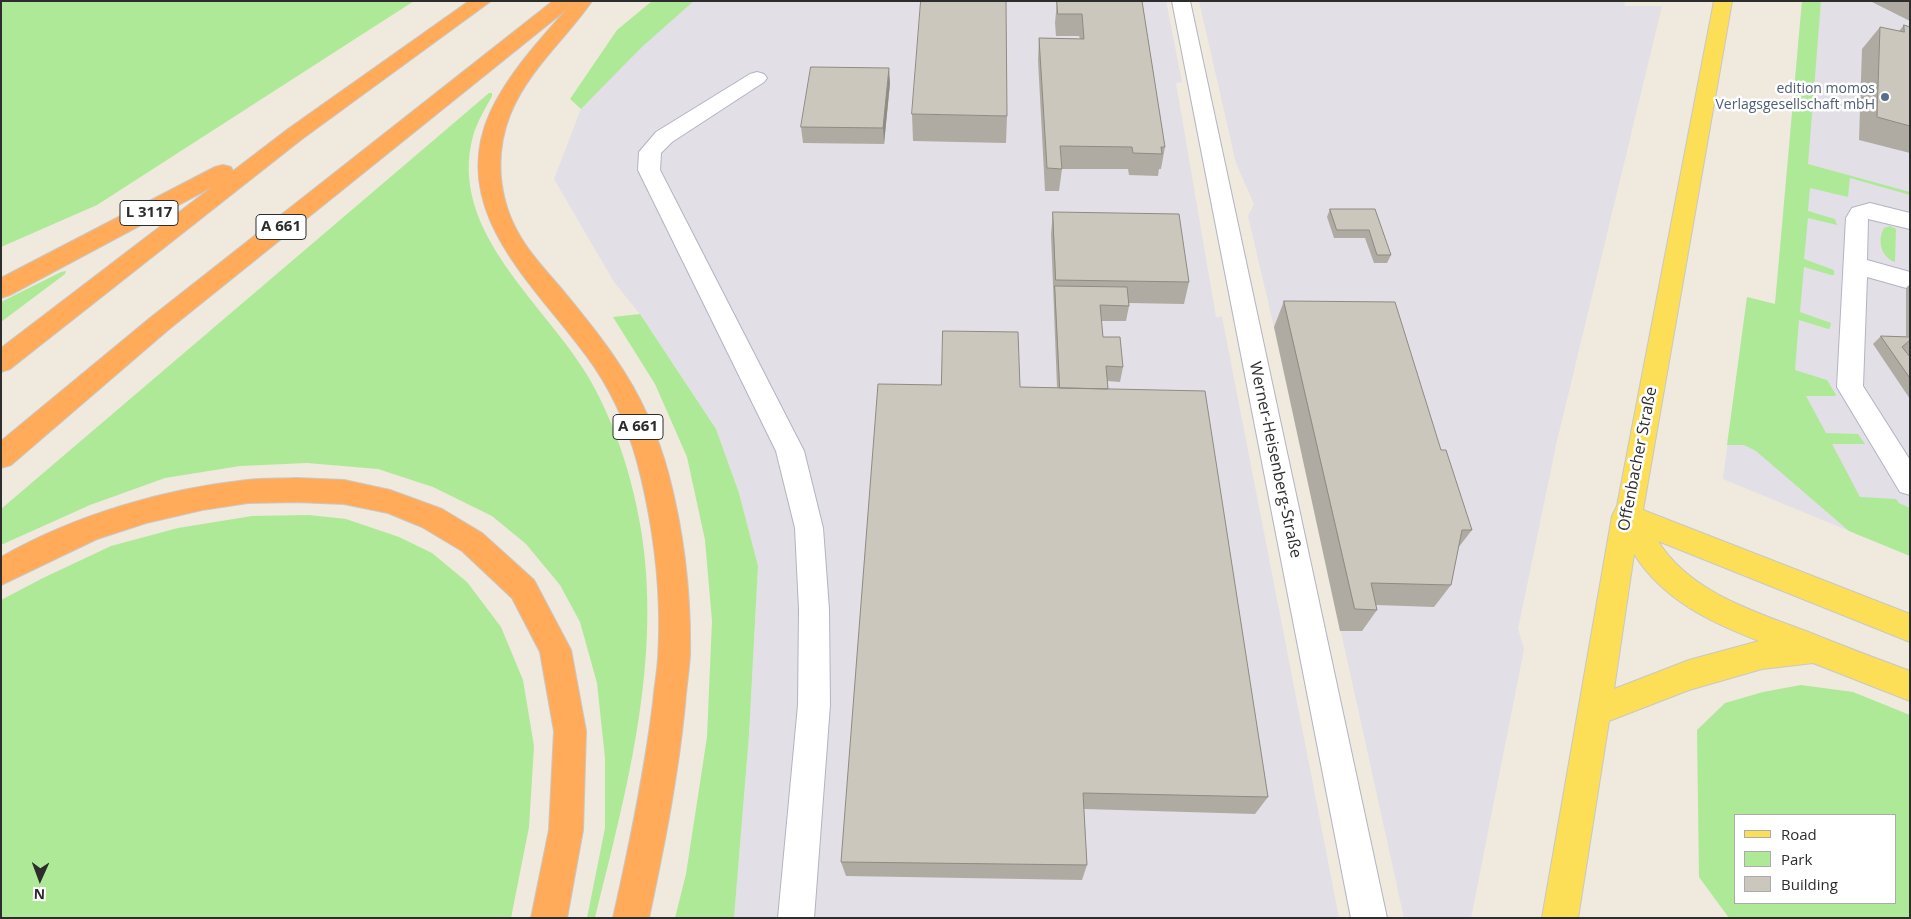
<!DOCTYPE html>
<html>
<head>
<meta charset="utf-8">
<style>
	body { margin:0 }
	#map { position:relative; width:1911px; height:919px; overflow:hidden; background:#efe9de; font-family:"Open Sans",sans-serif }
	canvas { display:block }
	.frame { position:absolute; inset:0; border:2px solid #2d2d2d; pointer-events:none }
	.legend { position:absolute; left:1734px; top:814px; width:162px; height:90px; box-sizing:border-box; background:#fff; border:1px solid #ababab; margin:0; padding:6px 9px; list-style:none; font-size:15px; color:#2d2d2d }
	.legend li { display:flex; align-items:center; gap:10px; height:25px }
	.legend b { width:25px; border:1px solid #ababab }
	.north { position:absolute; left:15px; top:854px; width:50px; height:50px; -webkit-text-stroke:4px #fff; paint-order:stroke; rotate:182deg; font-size:14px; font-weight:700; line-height:20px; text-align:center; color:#2d2d2d }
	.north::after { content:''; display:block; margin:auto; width:18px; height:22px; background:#2d2d2d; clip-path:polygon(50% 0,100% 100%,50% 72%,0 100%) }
</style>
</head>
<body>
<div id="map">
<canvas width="1911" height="919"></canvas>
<div class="frame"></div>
<ul class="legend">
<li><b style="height:6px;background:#fcdf57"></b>Road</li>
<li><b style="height:14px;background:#aee997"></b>Park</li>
<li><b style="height:14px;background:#cbc7bd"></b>Building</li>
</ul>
<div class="north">N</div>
</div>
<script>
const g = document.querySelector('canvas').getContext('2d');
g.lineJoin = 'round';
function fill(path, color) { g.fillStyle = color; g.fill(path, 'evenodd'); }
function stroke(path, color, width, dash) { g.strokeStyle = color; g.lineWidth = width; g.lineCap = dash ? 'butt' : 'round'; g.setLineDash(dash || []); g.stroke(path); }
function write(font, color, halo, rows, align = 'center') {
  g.font = font + ' "Open Sans",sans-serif'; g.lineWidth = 5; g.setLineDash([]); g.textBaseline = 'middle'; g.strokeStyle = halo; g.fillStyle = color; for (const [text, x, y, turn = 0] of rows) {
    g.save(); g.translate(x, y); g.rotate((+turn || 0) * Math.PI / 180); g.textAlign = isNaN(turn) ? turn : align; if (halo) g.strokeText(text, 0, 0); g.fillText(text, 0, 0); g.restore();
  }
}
const industrial = new Path2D(`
	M694,1H1166L1182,82L1176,83L1216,317H1222L1339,918H734L749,735L758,566L739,493L716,429L640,314L614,282L554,179L581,109L642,47Z
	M1199,1H1625L1624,6H1662L1556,445L1518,629L1524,649L1471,918H1404L1274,327L1248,216L1254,204L1236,163Z
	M1802,1H1910V556L1723,479L1747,297L1775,304Z`);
const green = new Path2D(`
	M1,1H414L97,205L1,247Z
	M652,1H694L642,47L581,109L570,99L617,30Z
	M1802,1H1821L1808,164L1910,192V195L1850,178L1848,197L1810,188L1808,211L1835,219L1837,225L1808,218L1804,259L1834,270V275H1831L1804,267L1800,312L1831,323L1830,328L1828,329L1799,320L1795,370L1827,380L1836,395L1835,396H1806L1826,433L1858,434L1865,444H1832L1860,497L1896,499L1899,503L1910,508V556L1849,531L1756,451L1744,445H1727L1747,297L1775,304Z
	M489,93H492V96C485,109 477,122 473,136C447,232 546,304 589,378C616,425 634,482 642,536C661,665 626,793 595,918H587L605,828V758L597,683L580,622L560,585L526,544L492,516L433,487L378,469L307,463L240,466L165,478L90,505L1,545V509Z
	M1890,226L1896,229L1895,262C1881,257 1877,241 1884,228Z
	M66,271L65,274L1,322V302L61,272Z
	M640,314L716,429L739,493L758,566L749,735L734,918H675L686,874L707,737L712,621L705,540L687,457L655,384L613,317Z
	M309,515L346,519L399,537L432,553L467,582L501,627L523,680L534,746L529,827L511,918H1V600L43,578L111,546L178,528L252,516Z
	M1801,685L1853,692L1910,715V918H1729L1699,877L1697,730L1725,703L1763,692ZM1735,815H1895V903H1735Z`);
const minor = new Path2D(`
	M1172,1H1190L1387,918H1351Z
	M757,72L764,74L767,78L764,82L672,142L661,153L660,170L804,451L823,528L829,609L830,705L814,918H778L798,705L799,609L795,528L776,451L638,170L639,152L656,132L750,74Z
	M1870,203L1910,213V229L1868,219L1867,260L1910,272V289L1867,277L1863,386L1910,460V495L1900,492L1837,387L1846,218L1852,208Z`);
const major = new Path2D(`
	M1714,1H1732L1643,510L1910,614V642L1658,541C1690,592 1753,611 1806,631C1840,645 1875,658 1910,671V701L1813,663L1762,669L1689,690L1609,721L1578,918H1542L1612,516L1617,506ZM1634,554C1663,600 1710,622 1759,641L1689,660L1614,689Z`);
const highway = new Path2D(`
	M469,1H491L302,139L10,369L1,372V348L212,187L10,295L1,298V278L215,167L223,165L231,167L233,171L288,129Z
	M553,1H592C565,40 528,70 510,115C493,158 499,206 525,244C535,259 548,273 560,287C579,310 598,333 615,358C640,394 658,434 669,476C684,534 691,595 690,655C689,672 686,688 685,705C678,777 664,847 649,918H613C629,847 644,776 653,703C654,689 657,674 658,659C662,599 655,536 641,477C632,438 617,401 595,368C544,292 444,216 490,113C508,74 538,42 566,10L168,330L11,465L1,468V441L150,318Z
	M296,478L344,480L390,490L442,509L482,533L534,580L571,650L586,731L583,830L567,918H531L549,830L554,731L540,652L512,598L462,551L422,527L388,513L344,504L296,502L248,503L202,510L146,523L97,539L1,585V557C75,515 163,489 247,480C263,478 280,479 296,478Z`);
const wall = new Path2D(`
	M1057,1H1142L1165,147L1161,169H1159L1158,176L1129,175L1128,169H1062L1059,191H1045L1038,60L1039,38L1080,39L1079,36H1056L1055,23Z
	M1870,1H1910V21Z
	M1904,25L1910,27V153L1859,140L1862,49L1880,27L1899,31Z
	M890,83L884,144L803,143L801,127Z
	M912,114L1007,116L1006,143L913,141Z
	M1330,209H1375L1391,255L1387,263H1374L1365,238H1334L1327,217Z
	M1053,212L1189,282L1184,304L1129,303V306L1126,321H1101L1103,337L1123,367L1120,382L1107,381L1108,389L1268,797L1255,814L1084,809L1087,865L1082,880L846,876L841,862L1020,387L1057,388L1051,234Z
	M1910,284V337L1906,336V288Z
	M1284,301L1441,450L1472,530L1458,548L1451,585L1434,607L1376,605L1377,610L1362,631H1340L1274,327Z
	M1881,336L1910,337V399L1873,344Z`);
const shadedWall = new Path2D(`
	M889,68L890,83L884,144L883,128Z`);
const building = new Path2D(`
	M921,1H1006L1007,116L912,114Z
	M1057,1H1142L1165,147H1161L1162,154L1133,153L1132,147L1060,146L1062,169L1047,168L1039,38L1084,39L1082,14H1058Z
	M1904,25L1910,27V126L1877,117L1880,27L1904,32Z
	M811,67L889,68L883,128L801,127Z
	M1330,209H1375L1391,255H1377L1369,230H1337Z
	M1053,212L1179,214L1189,282L1056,280Z
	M1055,286L1127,287L1129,306L1100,305L1103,337H1120L1123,367L1106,366L1108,389L1060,388Z
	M1284,301L1395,302L1441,450H1446L1472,530H1462L1451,585L1371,583L1377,610L1355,609Z
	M943,331L1018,332L1020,387L1205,391L1268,797L1083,793L1087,865L841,862L878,384L941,385Z
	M1881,336L1910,337V340L1902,347L1910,357V378Z`);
const markers = [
	[1885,97,5,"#5c6f8a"]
];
const farServicenames = [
	["edition momos",1875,89],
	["Verlagsgesellschaft mbH",1875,105]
];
const shields = [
	[149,213,58],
	[281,227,50],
	[638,427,50]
];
const shieldNames = [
	["L 3117",149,213],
	["A 661",281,227],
	["A 661",638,427]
];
const streetNames = [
	["Offenbacher Straße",1638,459,-79],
	["Werner-Heisenberg-Straße",1275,460,78]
];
fill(industrial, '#e2dfe7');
fill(green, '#aee997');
stroke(minor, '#b2b4c1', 2);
stroke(major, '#c8c8c8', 2);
stroke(highway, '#c8c8c8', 2);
fill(minor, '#fff');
fill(major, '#fcdf57');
fill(highway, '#ffab59');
fill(wall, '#afaba3');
fill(shadedWall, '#8e8b84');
fill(building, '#cbc7bd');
stroke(building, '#8e8b84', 1);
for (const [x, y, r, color] of markers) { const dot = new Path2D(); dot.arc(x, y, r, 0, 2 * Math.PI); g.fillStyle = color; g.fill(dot); stroke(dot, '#fff', 2); }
write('14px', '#4e5e75', '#fff', farServicenames, 'right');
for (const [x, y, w] of shields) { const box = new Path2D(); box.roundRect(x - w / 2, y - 12.5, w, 25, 4); g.fillStyle = '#fff'; g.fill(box); stroke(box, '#2d2d2d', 1); }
write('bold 15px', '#2d2d2d', null, shieldNames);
write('16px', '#2d2d2d', '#fff', streetNames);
</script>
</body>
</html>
